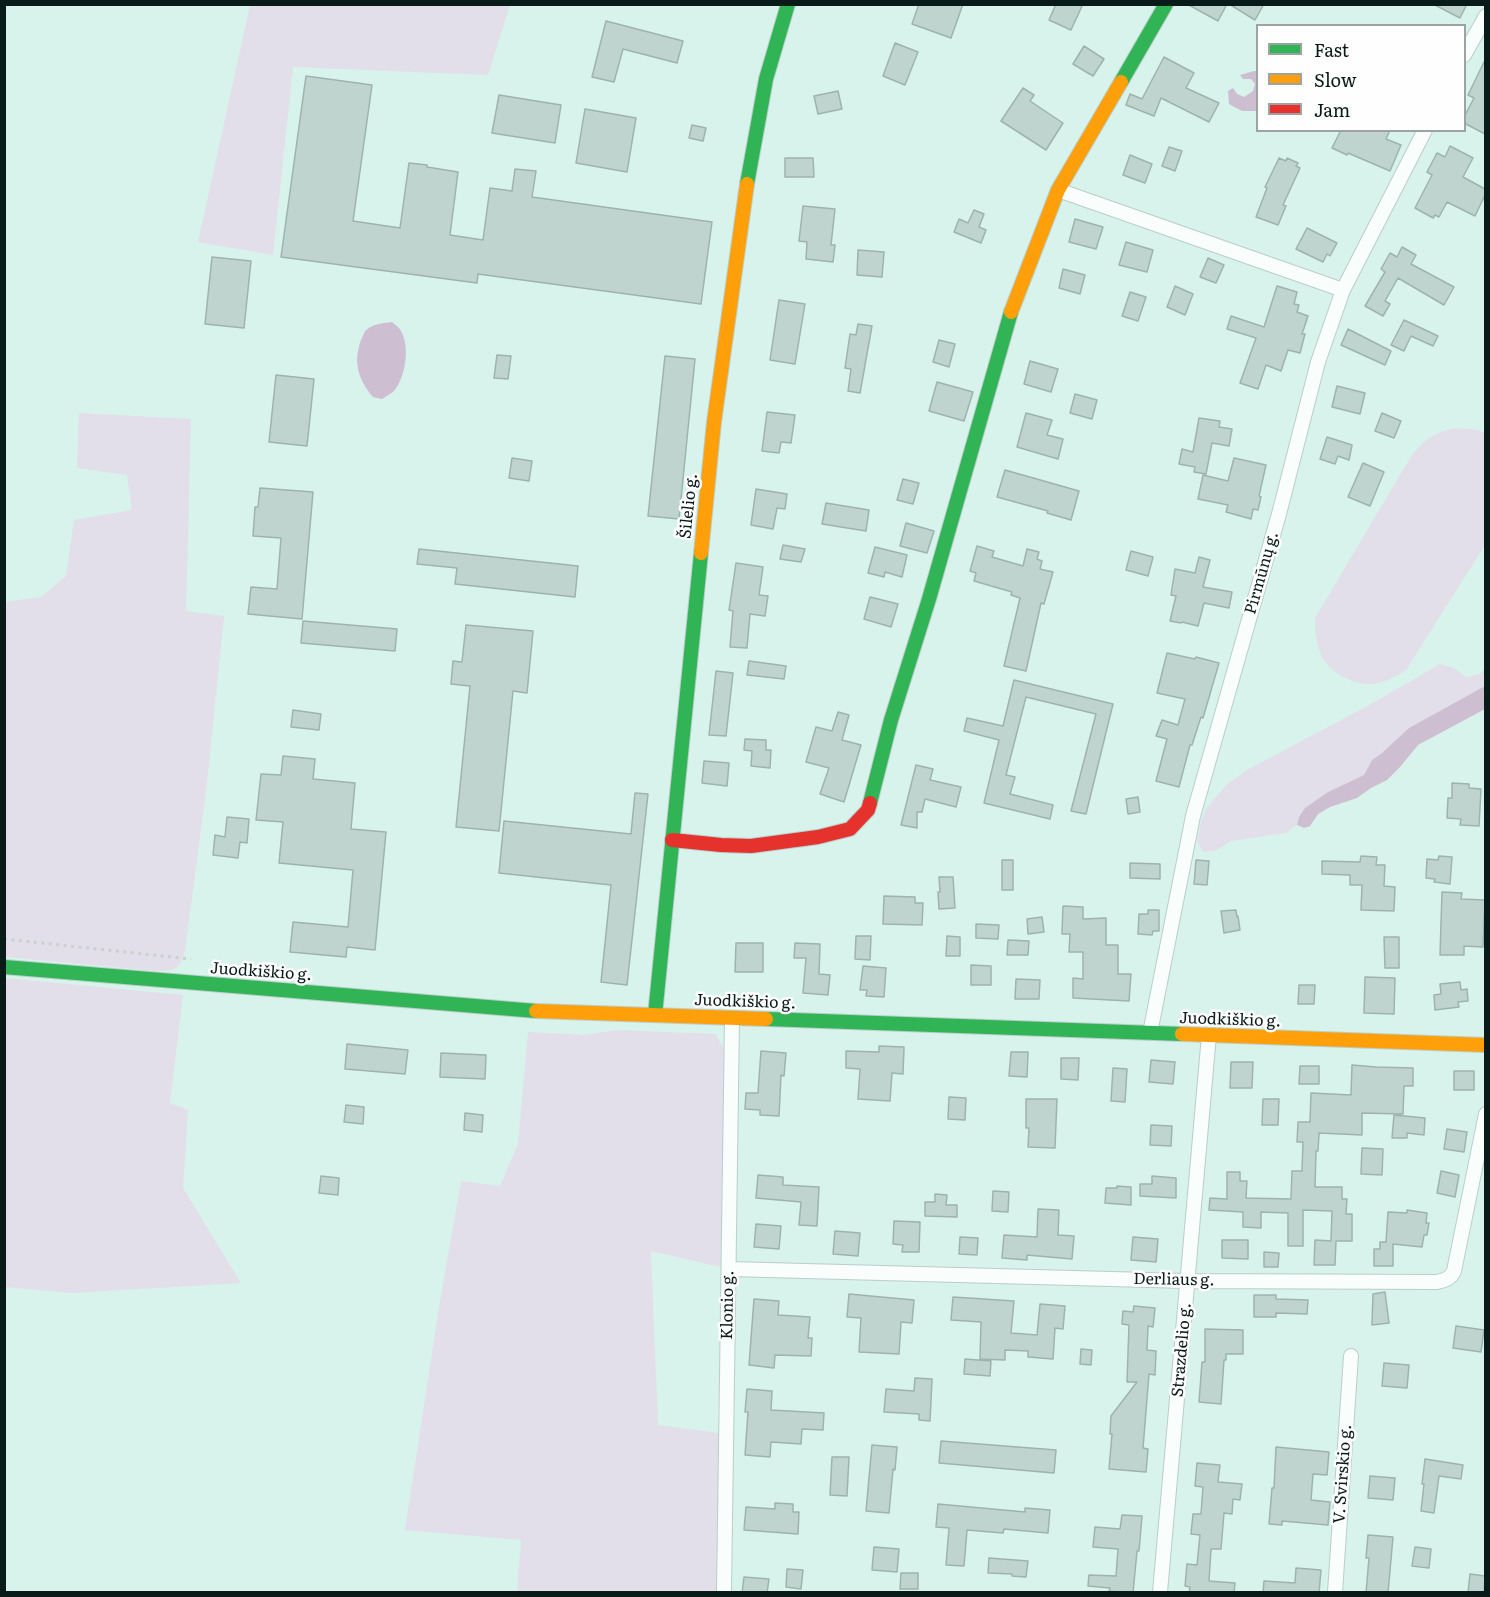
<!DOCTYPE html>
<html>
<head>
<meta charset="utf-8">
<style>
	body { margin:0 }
	#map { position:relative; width:1490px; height:1597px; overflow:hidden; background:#d8f2ec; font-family:Literata,serif }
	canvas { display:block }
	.frame { position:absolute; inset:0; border:6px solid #091b18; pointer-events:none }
	.legend { position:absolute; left:1256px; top:24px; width:210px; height:108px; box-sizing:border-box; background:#fefefe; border:2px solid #9ca3a2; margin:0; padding:8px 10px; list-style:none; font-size:18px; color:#091b18 }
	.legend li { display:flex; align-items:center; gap:12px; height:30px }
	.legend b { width:30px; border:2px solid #9ca3a2 }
</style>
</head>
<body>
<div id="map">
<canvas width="1490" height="1597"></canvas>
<div class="frame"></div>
<ul class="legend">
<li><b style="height:8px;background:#30b455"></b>Fast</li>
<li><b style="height:8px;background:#ff9f0a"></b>Slow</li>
<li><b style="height:8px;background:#e5322d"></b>Jam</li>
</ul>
</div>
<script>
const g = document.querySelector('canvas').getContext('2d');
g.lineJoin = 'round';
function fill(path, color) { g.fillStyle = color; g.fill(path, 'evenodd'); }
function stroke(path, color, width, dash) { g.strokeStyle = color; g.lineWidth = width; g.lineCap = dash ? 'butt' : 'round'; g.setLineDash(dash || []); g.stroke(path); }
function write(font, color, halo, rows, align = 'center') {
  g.font = font + ' Literata,serif'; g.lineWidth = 5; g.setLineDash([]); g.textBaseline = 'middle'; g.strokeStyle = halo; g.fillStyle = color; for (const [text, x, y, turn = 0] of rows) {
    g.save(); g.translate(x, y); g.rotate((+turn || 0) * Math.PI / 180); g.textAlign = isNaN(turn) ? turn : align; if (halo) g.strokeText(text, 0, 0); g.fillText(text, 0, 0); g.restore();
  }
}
const green = new Path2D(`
	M250,5V4L510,5L488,75L293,67L273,255L198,242Z
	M79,413L191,419L186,611L224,616L206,791L185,951C178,970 177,971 156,971L5,957L4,602L41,597L66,576L74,520L132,510L127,475L77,468Z
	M1456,428L1478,430L1485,434V545L1406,670C1395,677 1384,683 1371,684C1352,685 1329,672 1321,655C1316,643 1315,631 1315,618L1412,455C1427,437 1435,433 1456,428Z
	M1440,664L1454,668L1466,677L1480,674L1485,668V686L1409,728L1382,753L1372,760L1364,775L1328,792L1305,808L1299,817L1297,825L1286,833L1231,841L1217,850L1203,852L1197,841L1202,819L1206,809L1226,785L1247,770L1373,703Z
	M5,978L183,995L170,1103L188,1110L183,1188L241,1283L72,1293L5,1287Z
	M617,1030L715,1034L725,1050L729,1269L651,1251L658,1425L726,1434L724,1592H517L521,1540L405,1530L439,1307L461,1181L500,1186L518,1144L528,1032L584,1035Z`);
const water = new Path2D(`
	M1254,71H1257V111H1242L1229,104L1228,91L1233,88L1237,94L1244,97L1253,91L1255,84L1251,79H1243L1240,75Z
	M392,322C394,324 397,326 399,328C411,343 406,377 394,391C391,394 386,396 382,399L373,397C358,379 353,362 361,340C362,338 364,333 365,331C372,324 383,323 392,322Z
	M1485,686V709L1418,745L1400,767L1387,780L1371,788L1357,798L1330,807L1318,814L1310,826L1304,828L1297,825L1299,817L1305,808L1328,792L1364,775L1372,760L1382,753L1409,728Z`);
const building = new Path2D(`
	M919,4H963L951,38L912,24Z
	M1056,4H1083L1071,30L1049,20Z
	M1187,4H1227L1218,21Z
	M1229,4H1264L1255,20Z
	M1433,4H1467L1460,18Z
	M606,21L683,41L677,63L623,49L614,82L592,77Z
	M895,43L918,52L905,85L883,76Z
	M1084,46L1104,59L1093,76L1073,64Z
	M1164,57L1194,73L1186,88L1219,103L1209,122L1161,98L1154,116L1126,105L1130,94L1142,99Z
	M1485,60V134L1464,123V117L1474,98L1468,95Z
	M306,76L372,85L353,221L400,228L409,163L427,165V167L458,172L450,235L483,240L490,188L512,191L515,169L536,171L532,197L712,222L701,304L478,274L477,283L281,257Z
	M1023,88L1034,95L1030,101L1063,123L1046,150L1001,121Z
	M838,91L842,109L818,114L814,96Z
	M499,95L561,105L555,143L492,133Z
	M585,109L636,118L627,172L576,163Z
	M692,125L706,128L703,141L689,138Z
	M1341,130H1390L1386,139L1401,145L1390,171L1348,153L1347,155L1332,148Z
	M1450,146L1473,158L1463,177L1485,189V195L1475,216L1447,202L1439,217L1435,215L1433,218L1415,208L1432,175L1427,172L1437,153L1445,157Z
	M1169,147L1182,151L1175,171L1162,166Z
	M1130,155L1152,164L1145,183L1123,175Z
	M785,158H813L814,177H785Z
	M1279,158L1286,161L1287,158L1298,163L1296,166L1300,168L1283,205L1286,206L1278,225L1256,217L1267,188L1265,187Z
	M803,206L835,209L831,245H835L833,262L806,259L807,242L799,241Z
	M974,210L984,214L979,227L986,230L981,243L954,232L959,219L968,223Z
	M1075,219L1103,227L1096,249L1069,242Z
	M1307,228L1337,243L1330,256L1327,254L1323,262L1296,249Z
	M1126,242L1153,250L1147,272L1119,265Z
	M1402,247L1416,255L1411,264L1454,287L1444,305L1398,278L1385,301L1390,304L1383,316L1365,306L1385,272L1381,269L1390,253L1397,257Z
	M858,250L884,252L882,277L857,275Z
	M212,257L251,261L244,328L205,324Z
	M1208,258L1224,265L1216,283L1200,277Z
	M1063,269L1085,275L1080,294L1059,288Z
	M1175,286L1193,294L1185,315L1167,307Z
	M1277,286L1297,292L1294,304L1299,305L1297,312L1308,316L1302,334H1305L1300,353L1288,350L1281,371L1266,365L1258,389L1240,383L1256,338L1227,329L1231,316L1264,327Z
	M1130,292L1146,297L1138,321L1122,316Z
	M779,300L805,304L795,364L770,360Z
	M1404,320L1438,336L1433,346L1411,336L1404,351L1391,345Z
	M858,324L872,326L860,393L848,391L851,369L845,368L850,334L856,335Z
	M1348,329L1391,351L1385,365L1341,345Z
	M939,340L955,344L949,367L933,362Z
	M497,355L511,356L508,379L494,378Z
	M665,356L695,359L679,519L648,516Z
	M1030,361L1058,369L1051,392L1024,384Z
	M276,375L314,379L307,446L269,442Z
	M937,382L973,392L964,421L929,411Z
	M1337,386L1365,393L1360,414L1332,407Z
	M1075,394L1097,400L1092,419L1070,413Z
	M767,412L795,415L791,443L781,442L779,453L762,451Z
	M1026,413L1052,420L1047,435L1063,439L1058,459L1017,447Z
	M1382,413L1401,421L1394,438L1375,431Z
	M1199,418L1220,421L1219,427L1232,429L1229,446L1212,443L1206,474L1194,472L1195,467L1179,464L1182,449L1193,452Z
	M1327,437L1352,445L1349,460L1338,456L1335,464L1320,459Z
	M512,458L532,461L529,481L509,478Z
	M1234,458L1266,465L1259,496L1261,497L1258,510L1253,509L1251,519L1226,512L1228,505L1198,499L1203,475L1228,481Z
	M1363,463L1384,472L1370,506L1348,497Z
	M1005,470L1079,491L1071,520L1047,513L1048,511L997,497Z
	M903,479L919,483L913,504L897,500Z
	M260,488L313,492L302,619L248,614L251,587L277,589L281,538L253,536L255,507H258Z
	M756,489L787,494L785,509L777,508L773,529L751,525Z
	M826,503L869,510L866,531L822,524Z
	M906,523L934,531L927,553L900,546Z
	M783,545L805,549L801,562L780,559Z
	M977,546L994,551L992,557L1023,566L1027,549L1039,552L1037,559L1042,561L1040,569L1053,572L1044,604L1041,603L1026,671L1004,666L1020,598L1011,595L1012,592L974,581L976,573L970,571Z
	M875,547L907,555L902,577L885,572L884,577L868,573Z
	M419,549L578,566L575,597L455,584L457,568L417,564Z
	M1131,551L1153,557L1148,576L1126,570Z
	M1199,557L1210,560L1203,587L1232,592L1229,608L1204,603L1198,626L1182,622L1181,623L1170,621L1176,596L1171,595L1175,569L1195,573Z
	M736,563L763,567L759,595L768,596L765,616L750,614L747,648L730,647L733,611L729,610Z
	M870,597L898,604L891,627L864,619Z
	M303,621L397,629L395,651L301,643Z
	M466,625L533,631L527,693L513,691L499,831L456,827L470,686L451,684L453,661L462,662Z
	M1167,653L1195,659L1196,657L1219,663L1203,718L1201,717L1192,745H1190L1179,787L1156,781L1167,739L1156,736L1162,720L1178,725L1185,699L1157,693Z
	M749,661L786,666L784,679L747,675Z
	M716,671L733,673L726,736L709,735Z
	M1014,680L1113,704L1086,814L1071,811L1096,714L1026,697L1006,775L1015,777L1010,794L1053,805L1050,819L984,803L999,740L964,731L967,718L1003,726Z
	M293,710L321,714L319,730L291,727Z
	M838,712L849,715L842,740L861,745L844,802L820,794L829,768L806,762L816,727L832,731Z
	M745,739L766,740V750H771L770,768L751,766L752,751L744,750Z
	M283,756L315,759L313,779L355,783L351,829L386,832L375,950L347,947L346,957L290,952L293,922L348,927L353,870L279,863L283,822L256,820L261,774L281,775Z
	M704,761L729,763L727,786L702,783Z
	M916,765L933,769L930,780L961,787L956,807L925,799L922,812H917V828L901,825Z
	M1452,783L1469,784V788L1481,789L1479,826L1460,825L1461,819L1447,818L1448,798H1452Z
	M635,793L648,794L627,985L601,982L611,885L499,873L504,821L631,834Z
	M1138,797L1140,812L1128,814L1126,799Z
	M227,817L249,819L247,843L240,842L238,858L213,855L215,835L225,837Z
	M1361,856L1377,857L1376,865H1385L1384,886L1395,887L1394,911L1361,910L1362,885H1350V875L1322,874V861L1360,862Z
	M1439,856L1452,857L1450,884L1434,882L1435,879L1426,878L1427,859L1438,860Z
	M1002,860H1013V890H1002Z
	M1196,860L1209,861L1207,885L1194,884Z
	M1130,863L1160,864V879L1130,878Z
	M939,877H953L955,908L939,909L938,892H940Z
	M1442,892L1462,893L1461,899L1485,900L1483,947L1464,946V955H1440Z
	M884,896L915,897V903H923L922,925L883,924Z
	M1063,906L1083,907V919L1106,918V945H1118V974H1131L1129,1001L1073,998V978L1083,979V952H1069L1070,934H1062Z
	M1148,910H1159V931H1153L1152,935L1138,934L1139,914H1148Z
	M1236,910L1237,917L1238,916L1240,930L1224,933L1221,911Z
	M1042,917L1044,932L1028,934L1027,919Z
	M976,924L999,925L998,939L976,938Z
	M856,936H871L870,960L855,959Z
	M947,936L960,937V956H946Z
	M1384,937H1399V968H1385Z
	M1008,940L1029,941L1028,955H1007Z
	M736,943H763V972H735Z
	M795,943L820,944L819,974L830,975L828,995L803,993L806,958H794Z
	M971,965L991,966V985H971Z
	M863,966L886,968L884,997L866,996L867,990H860Z
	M1365,977L1395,978L1394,1014L1364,1013Z
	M1016,979L1040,980L1039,999H1015Z
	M1460,982L1461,990L1467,989L1468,1001L1458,1002L1459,1007L1435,1010L1434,995L1441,994L1440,984Z
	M1299,985H1315L1314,1004H1298Z
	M347,1044L408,1050L405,1074L345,1069Z
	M879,1046L904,1047L903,1074L892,1073L890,1101L858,1099L860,1069L846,1068V1051L879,1052Z
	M761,1051L786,1053L784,1076L781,1075L779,1116L760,1115V1110L745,1109L746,1093H758Z
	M1011,1052H1028L1027,1077L1009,1076Z
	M441,1053L486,1055L485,1079L440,1077Z
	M1061,1058H1079L1078,1080L1061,1079Z
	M1151,1060L1175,1062L1173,1084L1149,1082Z
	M1231,1062H1253L1252,1088H1230Z
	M1352,1065L1376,1067L1413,1068V1086H1404L1403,1114L1362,1113V1135L1319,1133L1318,1151H1316L1315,1187H1342V1199H1347L1346,1214H1352V1241H1336L1335,1265H1314L1315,1240L1331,1241L1332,1211L1303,1210V1246H1288V1213L1261,1212V1228L1243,1227V1212L1209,1210L1210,1198L1227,1199V1172H1240V1181H1247L1246,1198L1291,1199L1292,1171H1302L1303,1142H1297L1298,1122H1310L1311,1093L1351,1095Z
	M1300,1066H1319V1084H1299Z
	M1113,1068L1127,1069L1125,1102L1111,1101Z
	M1454,1071H1474V1090H1454Z
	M949,1097L966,1098L965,1120L948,1119Z
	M1026,1099H1057L1055,1148L1028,1147L1029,1128H1026Z
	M1263,1099H1279L1278,1125H1262Z
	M346,1105L364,1107L363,1124L344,1122Z
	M465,1113L483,1115L482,1132L464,1130Z
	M1394,1115L1425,1118L1424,1135L1407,1133V1138H1392Z
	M1151,1125L1172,1126L1171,1146L1150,1145Z
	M1447,1129L1467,1132L1464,1152L1444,1149Z
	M1362,1148L1383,1149L1382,1175L1361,1174Z
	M1441,1171L1459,1175L1455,1197L1437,1193Z
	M758,1175L783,1177V1185L819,1187L817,1226L799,1225L801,1202L756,1198Z
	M321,1176L339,1178L338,1195L319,1193Z
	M1152,1176L1176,1178V1198L1140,1196V1184H1152Z
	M1117,1186L1131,1187V1205L1105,1203L1106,1188H1117Z
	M993,1191L1009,1192L1008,1212L992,1211Z
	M935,1194L947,1195L946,1205H957V1217L925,1216V1202H935Z
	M1038,1209L1059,1210L1058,1235L1074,1236L1072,1259L1027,1255V1260L1002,1258L1004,1235L1037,1237Z
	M1407,1210L1427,1213L1426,1223H1429L1427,1235H1424L1422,1247L1393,1244V1266H1374V1249H1380V1242H1386L1388,1212L1407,1213Z
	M894,1221L920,1222L919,1252H902L903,1245L893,1244Z
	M756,1224L781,1226L779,1249L754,1247Z
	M835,1231L860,1233L858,1256L833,1254Z
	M960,1237L978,1238L977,1255L959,1254Z
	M1133,1237L1158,1239L1156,1262L1131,1260Z
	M1222,1240H1248V1259L1222,1258Z
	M1264,1252L1279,1253L1278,1267H1264Z
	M1385,1292L1389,1323L1372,1325L1373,1294Z
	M849,1294L914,1300L912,1323L901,1322L899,1354L859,1352L861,1318L847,1317Z
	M1254,1295H1276V1299L1308,1300L1307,1314L1276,1313V1317H1254Z
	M953,1297L1014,1301L1011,1333L1037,1335L1040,1304L1065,1306L1063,1329L1055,1328L1053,1359L1028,1357V1351L1005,1350V1360L980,1359L981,1322L951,1320Z
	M754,1299L779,1301L778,1315L810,1317L808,1338H812L811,1356L775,1355L774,1368L749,1365Z
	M1134,1306L1155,1308L1153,1327L1148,1326L1147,1350L1156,1351L1155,1375L1149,1374L1143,1448L1148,1449L1146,1472L1109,1469L1112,1434H1110L1111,1416L1137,1382H1127L1129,1325L1122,1324L1123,1311L1133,1312Z
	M1456,1326L1484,1330L1481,1352L1453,1348Z
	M1205,1329L1243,1330V1354H1226V1360H1224L1221,1404L1199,1402L1202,1362H1205Z
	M1081,1349L1092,1350L1091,1365L1080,1364Z
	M965,1359L991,1361L990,1376L964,1374Z
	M1384,1363L1409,1365L1407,1388L1382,1386Z
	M915,1378L932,1379L930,1421L919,1420V1414L884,1412L886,1389L914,1391Z
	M747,1389L772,1391L771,1410L824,1413L823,1430L802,1429L801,1444L771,1442L770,1457L745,1455L748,1412H745Z
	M941,1441L1056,1450L1054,1473L939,1463Z
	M872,1445L897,1447L895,1470L893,1469L889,1513L866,1511Z
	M1276,1447L1329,1452L1327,1475L1313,1474L1311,1500L1330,1502L1328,1525L1282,1521V1525L1269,1524L1272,1488H1274Z
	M832,1457H849L847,1496L830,1495Z
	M1425,1459L1463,1465L1461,1479L1439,1476L1434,1513L1421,1511L1424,1484H1422Z
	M1197,1463L1220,1465L1218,1482L1242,1484L1240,1500L1233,1499L1232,1514L1224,1513L1221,1549H1211L1209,1581L1235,1583L1234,1593H1189L1190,1587L1185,1586L1187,1564L1197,1565L1200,1535L1191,1534L1193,1514H1201L1203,1487L1195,1486Z
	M1370,1476L1395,1478L1393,1500L1368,1498Z
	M775,1503L793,1504V1512H799L798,1534L744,1530L746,1507L775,1509Z
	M938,1504L1025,1512V1508L1050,1510L1048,1533L1004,1529L1003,1533L967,1530L964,1566L946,1565L949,1528L936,1527Z
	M1122,1515L1142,1516L1139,1551H1137L1133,1593L1109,1591L1110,1588L1088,1586L1089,1575L1116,1576L1118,1549L1093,1547L1095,1527L1120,1529Z
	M1368,1535L1393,1537L1388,1593H1366L1369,1558H1366Z
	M874,1547L899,1549L897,1572L872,1570Z
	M1415,1547L1431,1549L1429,1568L1412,1566Z
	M989,1558L1028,1561L1026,1577L1012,1576V1574L988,1573Z
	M1296,1568L1321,1570L1319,1593H1263L1264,1581L1295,1583Z
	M787,1569L803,1570L801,1589L786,1587Z
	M901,1573H918V1589H900Z
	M1470,1574L1485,1576L1484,1593H1468Z
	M744,1577L769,1579L767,1593H742Z`);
const path = new Path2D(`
	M4,939L191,959`);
const street = new Path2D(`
	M1464,55L1486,16
	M1058,190L1343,290
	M1150,1033L1193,816L1279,514L1318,362L1343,290L1425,130
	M729,1269L1187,1281L1437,1282C1445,1280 1450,1279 1454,1271L1486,1114
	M724,1592L732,1018
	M1160,1592L1209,1035
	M1335,1592L1351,1356`);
const fast = new Path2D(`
	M1121,82L1166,4
	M747,184L766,79L788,4
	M870,803L891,720L929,599L1011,312
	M4,967L536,1011
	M655,1015L701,553
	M766,1019L1182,1034`);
const slow = new Path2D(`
	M1011,312L1058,190L1121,82
	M701,553L714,422L747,184
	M536,1011L766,1019
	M1182,1034L1486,1045`);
const jam = new Path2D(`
	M672,840L721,845L751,846L818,837L850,829L868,810L870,803`);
const streetNames = [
	["Šilelio g.",689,506,-84],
	["Pirmūnų g.",1262,573,-74],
	["Juodkiškio g.",261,972,4],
	["Juodkiškio g.",745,1002,2],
	["Juodkiškio g.",1230,1020,2],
	["Derliaus g.",1174,1280,1],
	["Klonio g.",728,1305,-89],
	["Strazdelio g.",1182,1350,-85],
	["V. Svirskio g.",1343,1474,-86]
];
fill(green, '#e2dfea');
fill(water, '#cebed1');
fill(building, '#c0d4cf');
stroke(building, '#9eb3ae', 1.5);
stroke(street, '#baceca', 16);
stroke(fast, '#baceca', 16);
stroke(slow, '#baceca', 16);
stroke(jam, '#baceca', 16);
stroke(path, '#cad1cf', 3, [3, 4.5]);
stroke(street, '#f9fdfc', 14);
stroke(fast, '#30b455', 14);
stroke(slow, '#ff9f0a', 14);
stroke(jam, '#e5322d', 14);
write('16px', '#091b18', '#fefefe', streetNames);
</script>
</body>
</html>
